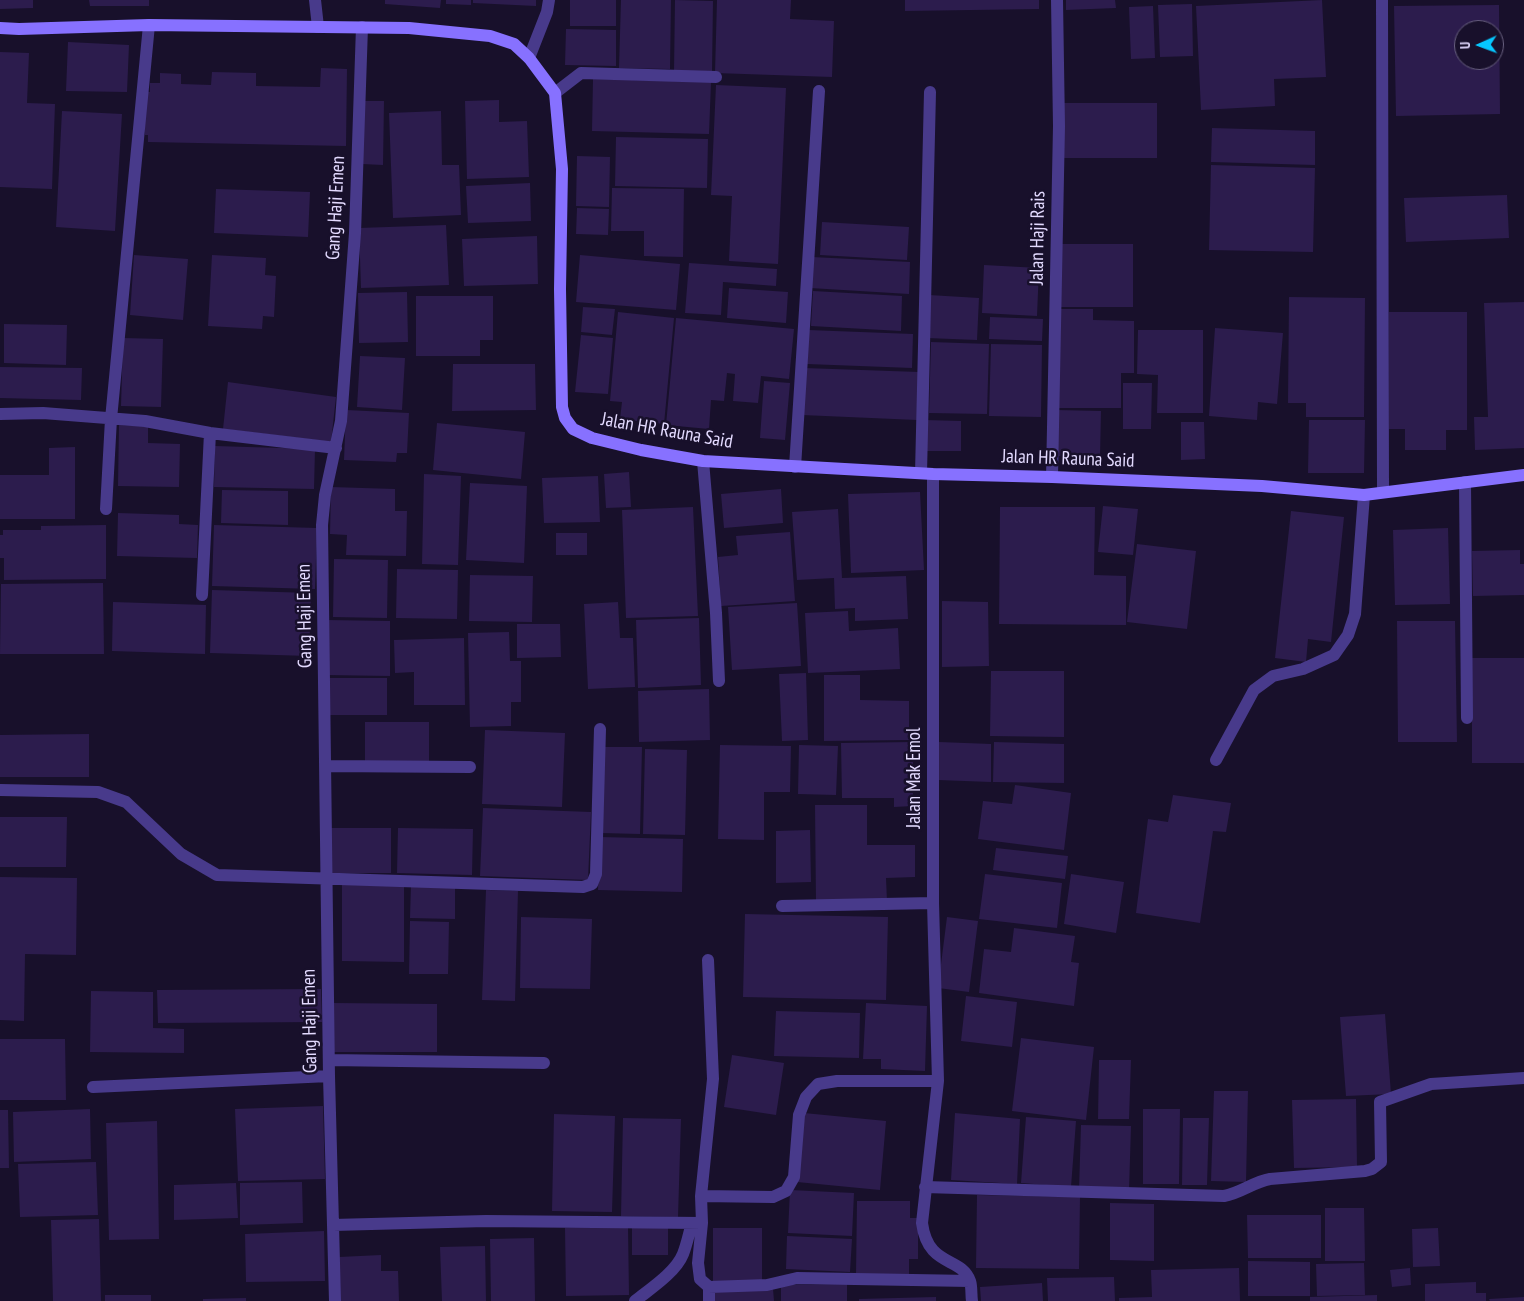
<!DOCTYPE html>
<html>
<head>
<meta charset="utf-8">
<style>
	body { margin:0 }
	#map { position:relative; width:1524px; height:1301px; overflow:hidden; background:#18102b; font-family:"PT Sans Narrow",sans-serif }
	canvas { display:block }
	.north { position:absolute; left:1454px; top:20px; width:50px; height:50px; box-sizing:border-box; background:#18102b; border:1px solid #696180; border-radius:50%; rotate:268deg; font-size:14px; font-weight:700; line-height:20px; text-align:center; color:#e3daff }
	.north::after { content:''; display:block; margin:auto; width:18px; height:22px; background:#06c7ff; clip-path:polygon(50% 0,100% 100%,50% 72%,0 100%) }
</style>
</head>
<body>
<div id="map">
<canvas width="1524" height="1301"></canvas>
<div class="north">U</div>
</div>
<script>
const g = document.querySelector('canvas').getContext('2d');
g.lineJoin = 'round';
function fill(path, color) { g.fillStyle = color; g.fill(path, 'evenodd'); }
function stroke(path, color, width, dash) { g.strokeStyle = color; g.lineWidth = width; g.lineCap = dash ? 'butt' : 'round'; g.setLineDash(dash || []); g.stroke(path); }
function write(font, color, halo, rows, align = 'center') {
  g.font = font + ' "PT Sans Narrow",sans-serif'; g.lineWidth = 5; g.setLineDash([]); g.textBaseline = 'middle'; g.strokeStyle = halo; g.fillStyle = color; for (const [text, x, y, turn = 0] of rows) {
    g.save(); g.translate(x, y); g.rotate((+turn || 0) * Math.PI / 180); g.textAlign = isNaN(turn) ? turn : align; if (halo) g.strokeText(text, 0, 0); g.fillText(text, 0, 0); g.restore();
  }
}
const building = new Path2D(`
	M0,0H33V8L0,9Z
	M89,0H149V6H90Z
	M385,0H441L440,8L385,4Z
	M446,0H471V5L446,4Z
	M473,0H536V6L473,3Z
	M570,0H616V26H570Z
	M621,0H671L670,69L619,68Z
	M675,0L713,1L712,72L674,71Z
	M717,0H791L790,19L834,21L832,77L715,73Z
	M905,0H1039V9L905,11Z
	M1066,0H1115L1116,8L1066,10Z
	M1322,0L1326,77L1274,79L1275,106L1201,110L1196,6Z
	M1192,4L1193,56L1160,57L1158,5Z
	M1499,5L1500,114L1396,116L1394,6ZM1464,30H1494V60H1464Z
	M1153,6L1155,58L1131,59L1129,7Z
	M566,29L616,30V66L565,65Z
	M68,42L129,45L127,92L66,91Z
	M0,52L29,53L27,103L55,104L52,189L0,187Z
	M321,68L347,69L346,146L148,142V135H145V91L150,92V83H160V73L181,74V84L211,85L212,72L256,73V86L320,87Z
	M593,79L711,82L709,134L592,131Z
	M716,85L786,88L778,264L729,261L732,196L711,195Z
	M499,100V122L527,121L529,177L467,179L465,101Z
	M364,101H384L383,165L362,164Z
	M1064,103H1157V158H1064Z
	M62,111L122,114L115,231L56,227Z
	M441,111L442,165H459L461,215L393,218L389,113Z
	M1212,128L1315,131V165L1211,162Z
	M616,137L708,139L707,188L615,186Z
	M577,156L610,157L609,207L576,206Z
	M1211,165L1315,168L1313,252L1209,250Z
	M530,183L531,221L468,223L466,186Z
	M612,188L684,189L683,257L644,256V231H611Z
	M216,189L310,192L308,237L214,233Z
	M1507,195L1509,238L1406,242L1404,198Z
	M577,208L609,209L608,235L576,234Z
	M822,222L909,227L907,260L820,255Z
	M446,225L449,285L361,288L359,228Z
	M537,236L538,284L464,286L462,239Z
	M1060,244H1133V307H1061Z
	M134,255L188,259L183,320L130,315Z
	M212,255L266,258L265,275L276,276L274,317L263,316L262,329L208,326Z
	M580,255L680,264L676,310L576,302Z
	M812,257L910,262L909,294L810,288Z
	M689,263L777,269L776,286L723,282L721,315L685,313Z
	M984,265L1039,268L1037,316L982,313Z
	M729,288L788,292L786,323L727,318Z
	M813,291L902,296L901,331L811,326Z
	M407,292L408,342L359,343L358,293Z
	M929,295L979,298L977,340L927,338Z
	M416,296H493V340H480V356H416Z
	M1289,297L1365,298L1364,417H1306V403H1288Z
	M1524,302V448L1475,450L1474,417H1488L1484,303Z
	M583,307L615,309L612,335L581,332Z
	M1057,309H1093V320L1134,321V373H1121V408H1057Z
	M618,312L674,318L664,424L620,419L622,402L610,401Z
	M1389,312H1467V430H1446V450H1405V429H1389Z
	M990,317L1043,319L1042,341L989,339Z
	M676,318L794,329L789,379L761,376L758,403L733,401L735,374L727,373L724,401L711,400L709,429L666,425Z
	M4,324L67,325L66,365L4,363Z
	M1215,328L1283,333L1277,404L1258,402L1257,420L1209,416Z
	M808,330L913,334L912,368L807,364Z
	M1138,330H1203V413H1157L1158,375L1137,374Z
	M581,335L613,338L608,394L575,392Z
	M123,338L163,339L161,407L121,406Z
	M931,342L989,344L987,414L929,413Z
	M991,344L1042,345L1041,417L989,416Z
	M360,356L405,358L402,410L357,407Z
	M453,364H535L536,410L452,411Z
	M0,367L82,368L81,400L0,398Z
	M804,368L919,372L917,420L802,415Z
	M764,381L790,383L785,440L760,438Z
	M228,382L336,397L331,442L223,429Z
	M1123,383H1152L1151,429H1123Z
	M346,410L409,413L407,453H397L396,462L344,460Z
	M1055,410L1101,411L1100,457L1055,456Z
	M924,420L961,421V451H923Z
	M1309,420H1365L1364,473H1308Z
	M1181,422H1204L1205,459L1181,460Z
	M437,423L525,432L521,479L433,470Z
	M119,425L148,426V443L180,444L179,487L118,486Z
	M215,446L315,449L314,489L214,487Z
	M75,447V519H0V475H49V448Z
	M629,472L631,507L606,508L604,474Z
	M424,474L461,476L458,565L422,564Z
	M598,476L600,522L544,523L542,478Z
	M470,483L527,486L524,563L466,560Z
	M331,487L395,489V511H407L406,556L346,555L347,535L330,534Z
	M781,489L783,523L724,528L721,494Z
	M222,490L288,491V525L221,523Z
	M920,492L924,570L851,573L848,494Z
	M1103,506L1138,509L1133,555L1098,552Z
	M693,507L698,616L626,618L622,510Z
	M1000,507H1095L1094,575L1126,576V625L999,624Z
	M838,509L842,578L906,576L908,619L855,621V608L835,609L834,578L797,580L792,512Z
	M1291,511L1344,517L1331,642L1308,639L1306,662L1275,658Z
	M118,513L179,515V524L198,525L197,558L117,556Z
	M106,525V579L4,580V558H0V535H3V530H41V526Z
	M214,525L317,528L315,589L212,586Z
	M1448,528L1450,604L1395,605L1393,530Z
	M790,532L795,601L721,606L718,557L738,555L736,536Z
	M556,533H587V555H556Z
	M1137,544L1196,551L1187,629L1127,622Z
	M1520,550V564H1524V595L1473,596L1472,551Z
	M334,559L388,560L387,618L333,617Z
	M397,569L458,570L457,619L396,618Z
	M470,575L533,576L532,622L469,621Z
	M103,583L104,654H0L1,584Z
	M212,590L311,593L309,656L210,653Z
	M942,601L988,602L989,666L942,667Z
	M113,602L206,605L205,654L112,651Z
	M618,602L620,638H633L635,687L588,689L584,604Z
	M797,603L801,666L732,670L728,607Z
	M848,611L849,631L898,628L900,669L808,673L805,613Z
	M699,618L701,685L638,688L636,620Z
	M326,620L390,621V676L326,675Z
	M1397,621H1455L1457,742H1398Z
	M517,624H560L561,657L517,658Z
	M509,632L510,661H521V702H511V726L470,727L468,633Z
	M464,638L465,705H414V672L395,673L394,640Z
	M1472,658H1524V763H1472Z
	M991,671H1064V737L990,736Z
	M806,673L808,740L782,741L779,674Z
	M824,675H860V700L909,701V740L824,741Z
	M329,678H387V715H329Z
	M709,689L710,740L639,742L638,691Z
	M365,722H429V763H365Z
	M485,730L565,733L562,807L482,804Z
	M89,734V777H0V735Z
	M913,742V806L894,807V798H842L841,743Z
	M939,742L991,744V782L938,780Z
	M994,742L1064,744V783L993,782Z
	M720,745L791,746L790,792H764V840L718,839Z
	M799,745L838,746L836,795L798,794Z
	M603,747H642L640,834L601,833Z
	M645,749L687,750L685,835L643,834Z
	M1015,785L1071,793L1064,850L978,839L983,801L1012,804Z
	M1173,795L1231,803L1226,832L1213,831L1200,923L1136,913L1148,819L1168,822Z
	M815,805H867V845H915V877L886,878L887,901L816,903Z
	M483,808L591,812L588,880L480,876Z
	M0,817H67L66,867H0Z
	M331,828H391V873H331Z
	M398,828L473,829L472,875L397,873Z
	M810,830L811,882L776,883V831Z
	M600,837L683,839L682,892L598,890Z
	M996,848L1068,856L1065,879L993,870Z
	M985,874L1062,883L1057,928L979,919Z
	M1071,874L1124,882L1116,933L1064,924Z
	M0,877L77,878L76,955L25,954L24,1021L0,1020Z
	M342,884H404V962L342,961Z
	M411,885H455V919L410,918Z
	M486,890L518,891L515,1001L482,1000Z
	M745,914L888,917L886,1000L743,997Z
	M521,917L592,919L590,989L520,988Z
	M947,917L978,921L969,992L938,988Z
	M410,921L449,922L448,974H409Z
	M1014,928L1075,936L1071,962L1079,963L1074,1006L979,993L984,949L1011,952Z
	M321,989L322,1022L158,1023L157,990Z
	M91,991L153,992V1028L184,1029V1053L90,1052Z
	M966,996L1017,1002L1012,1047L961,1041Z
	M333,1003L437,1004V1052H333Z
	M866,1003L927,1006L925,1071L881,1069V1059H863Z
	M776,1011L860,1013L859,1058L774,1056Z
	M1385,1014L1391,1094L1346,1096L1340,1017Z
	M1021,1038L1094,1047L1086,1120L1012,1111Z
	M0,1039H65L66,1100H0Z
	M732,1055L784,1063L776,1115L724,1107Z
	M1099,1060H1131L1129,1119H1098Z
	M1214,1091H1248L1246,1182L1211,1181Z
	M1356,1099L1357,1167L1294,1168L1292,1100Z
	M323,1106L325,1179L238,1181L235,1109Z
	M90,1109L91,1159L14,1162L13,1112Z
	M1143,1109H1180L1179,1184H1143Z
	M0,1110H8L9,1168H0Z
	M804,1113L886,1121L880,1190L797,1182Z
	M955,1113L1020,1119L1017,1184L951,1180Z
	M554,1114L615,1116L612,1212L552,1211Z
	M1026,1117L1076,1121L1071,1187L1021,1183Z
	M623,1118L681,1119L678,1217L621,1216Z
	M1183,1118H1209L1207,1185H1182Z
	M157,1121L159,1239L109,1240L106,1123Z
	M1081,1125L1131,1126L1129,1191L1079,1190Z
	M96,1162L98,1215L20,1217L18,1164Z
	M302,1182L303,1223L240,1225V1183Z
	M236,1183L238,1218L174,1220V1185Z
	M790,1190L854,1193L852,1236L788,1233Z
	M977,1195L1080,1197L1079,1269L976,1268Z
	M857,1201H910V1218H918V1259H909V1275L856,1274Z
	M1110,1203L1154,1204V1261L1110,1260Z
	M1325,1208H1364L1365,1261H1325Z
	M1247,1215H1321V1258H1248Z
	M99,1219L101,1301H53L51,1220Z
	M628,1227L629,1295L566,1296L565,1228Z
	M632,1227H668V1255H632Z
	M713,1228H762V1282L713,1281Z
	M1438,1228L1440,1266L1413,1267L1412,1229Z
	M324,1231L325,1281L246,1282L245,1234Z
	M787,1236L852,1239L850,1272L786,1269Z
	M534,1238L535,1301H491L490,1239Z
	M485,1246L486,1301H442L440,1247Z
	M381,1255V1271H398L399,1301H340L339,1257Z
	M1248,1261L1310,1262V1296H1248Z
	M1364,1263L1365,1295L1317,1296L1316,1264Z
	M1239,1268L1240,1301H1119V1298L1152,1297L1151,1270Z
	M1410,1268L1411,1285L1392,1287L1390,1270Z
	M1114,1277L1115,1301H1048L1047,1278Z
	M1476,1282V1293H1486V1301H1425V1284Z
	M1042,1283L1043,1301H981L980,1287Z
	M847,1284V1301H781V1285Z
	M773,1289L774,1301H711V1290Z
	M105,1295H151V1301H105Z
	M1377,1295V1301H1310V1297Z
	M936,1297V1301H859V1299Z
	M1524,1297V1301H1490L1489,1299Z
	M246,1298V1301H203V1299Z`);
const street = new Path2D(`
	M315,0L318,27
	M1382,0L1383,492
	M362,27L355,233L341,421L325,495L322,525L329,1076L333,1225L486,1221L702,1223
	M529,58L547,12L549,0
	M555,93L581,73L716,77
	M0,414L43,413L145,421L210,433L336,448
	M703,461L716,613L719,681
	M795,467L819,91
	M921,473L930,92
	M933,474V903L938,1081L922,1223C928,1268 961,1256 970,1281C972,1287 971,1295 972,1301
	M1052,477L1059,126L1057,0
	M1465,482L1467,718
	M106,509L111,419L149,25
	M202,595L210,433
	M1216,760L1254,690L1273,676L1303,669L1334,655L1348,635L1355,614L1364,495
	M325,766L470,767
	M0,790L98,792L126,802L181,854L217,875L583,887L592,884L596,874L600,729
	M782,906L933,903
	M708,960L713,1079L701,1196L702,1223L698,1263L700,1279L709,1287L767,1285L797,1278L970,1281
	M329,1060L544,1063
	M93,1087L329,1076
	M925,1187L1224,1196C1241,1193 1253,1182 1270,1179L1365,1171L1372,1169L1381,1162L1380,1102L1431,1084L1524,1078
	M701,1196L773,1197L786,1191L794,1177L799,1115L806,1097L818,1084L837,1081H938
	M333,1225L335,1301
	M709,1287V1301
	M635,1301C650,1289 676,1272 683,1254C687,1244 689,1233 692,1223`);
const secondary = new Path2D(`
	M0,28L19,29L149,25L409,28L490,36L514,44L529,58L555,93L562,169L560,289L562,407L565,418L573,429L592,438L641,450L703,461L933,474L1052,477L1262,486L1364,495L1524,475`);
const streetNames = [
	["Gang Haji Emen",336,208,-87],
	["Jalan Haji Rais",1038,238,-89],
	["Jalan HR Rauna Said",667,431,10],
	["Jalan HR Rauna Said",1068,459,2],
	["Gang Haji Emen",305,616,-91],
	["Jalan Mak Emol",915,778,-90],
	["Gang Haji Emen",310,1021,-91]
];
fill(building, '#2c1c4d');
stroke(street, '#483a8b', 12);
stroke(secondary, '#8771ff', 12);
write('19px', '#e3daff', '#18102b', streetNames);
</script>
</body>
</html>
